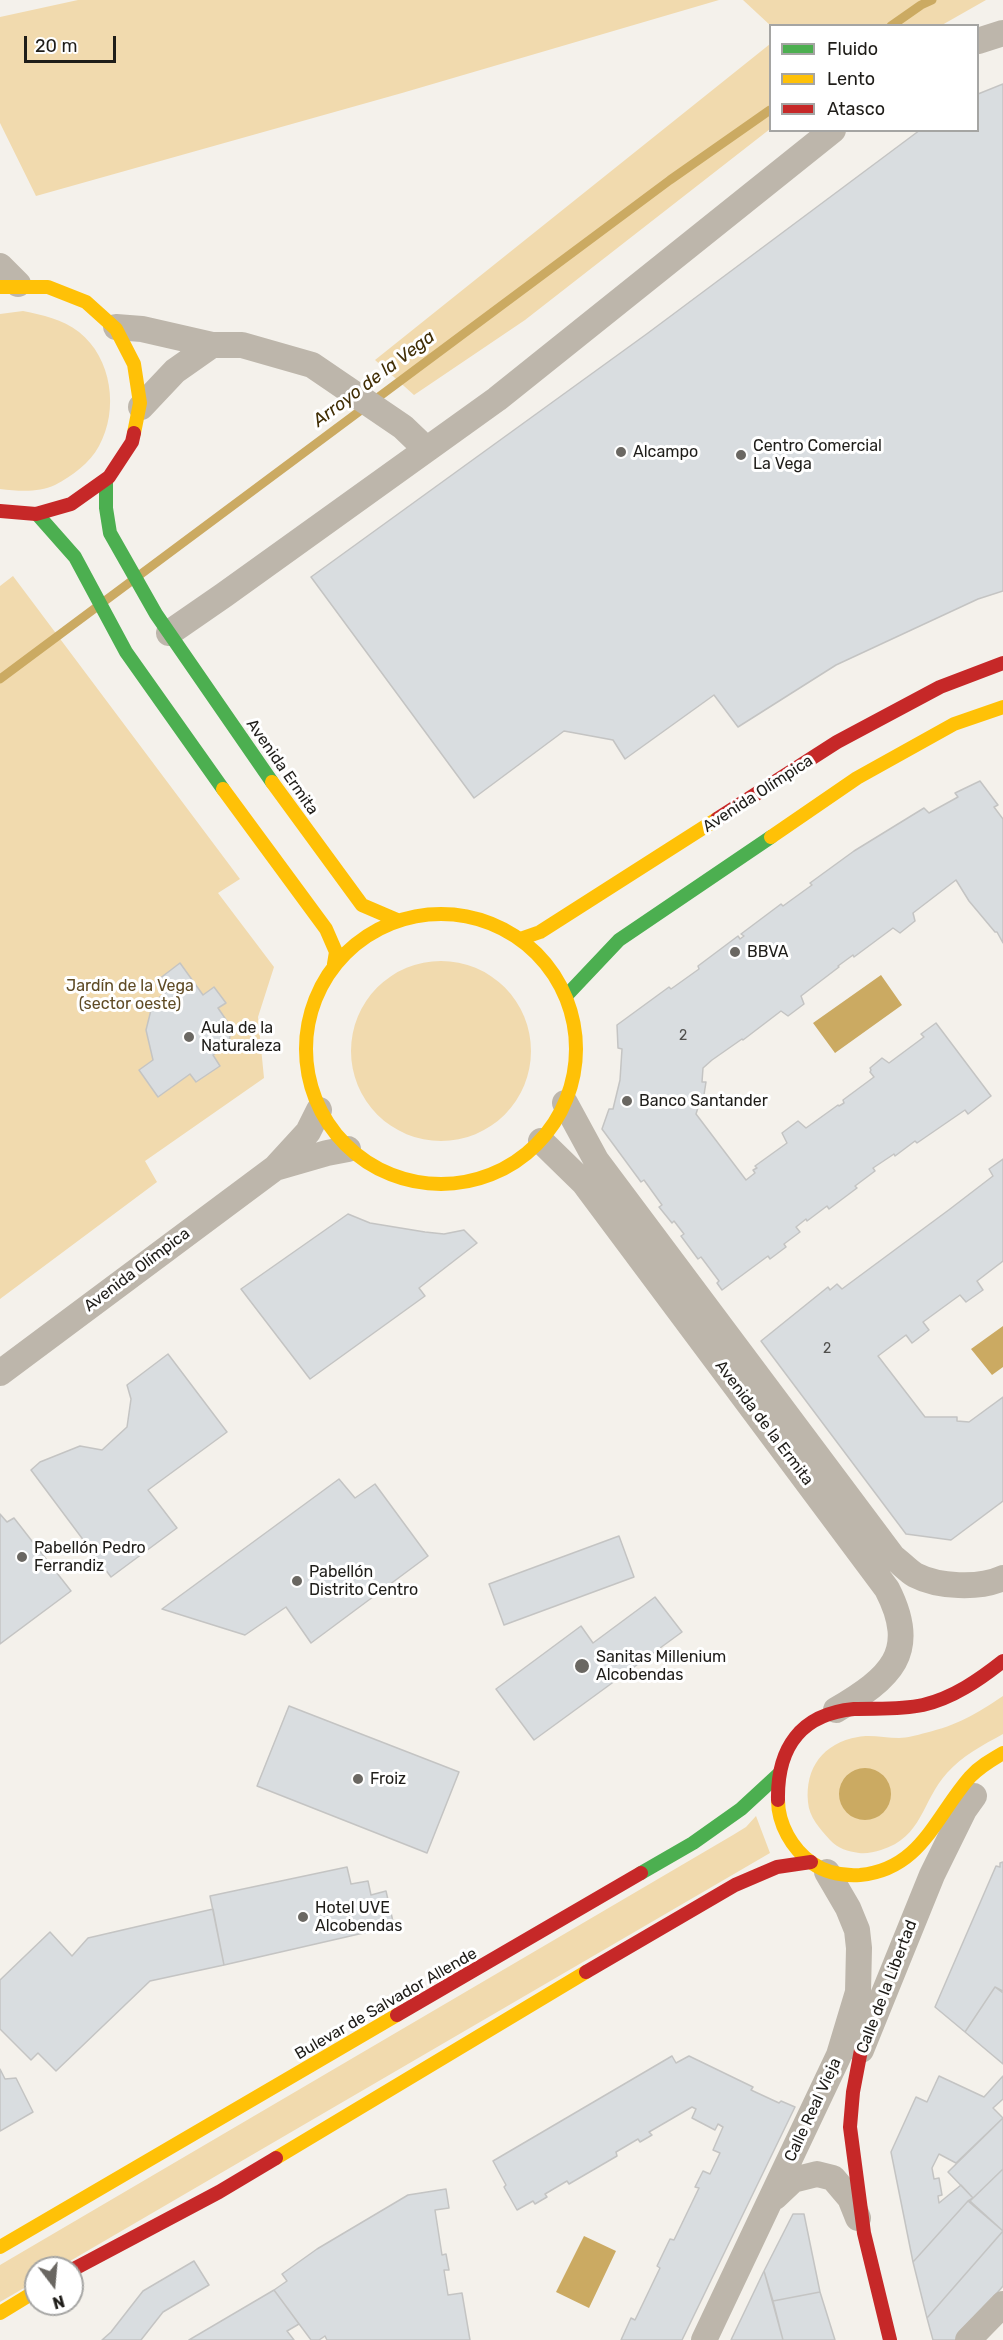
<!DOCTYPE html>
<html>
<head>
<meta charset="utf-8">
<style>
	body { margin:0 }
	#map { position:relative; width:1003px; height:2340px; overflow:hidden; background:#f4f1eb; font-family:Rubik,sans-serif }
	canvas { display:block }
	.legend { position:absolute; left:769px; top:24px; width:210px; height:108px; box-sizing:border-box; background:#fff; border:2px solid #a5a5a3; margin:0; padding:8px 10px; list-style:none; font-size:18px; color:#1f1d19 }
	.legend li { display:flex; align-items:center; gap:12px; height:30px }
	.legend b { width:30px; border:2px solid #a5a5a3 }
	.north { position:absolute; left:24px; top:2256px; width:60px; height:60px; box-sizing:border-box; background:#fff; border:2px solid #a5a5a3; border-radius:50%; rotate:164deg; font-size:16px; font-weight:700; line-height:24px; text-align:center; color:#1f1d19 }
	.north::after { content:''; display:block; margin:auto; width:21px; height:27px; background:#6a6762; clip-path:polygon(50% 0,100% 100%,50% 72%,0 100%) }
	.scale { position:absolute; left:24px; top:36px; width:92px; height:27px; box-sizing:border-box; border:3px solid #1f1d19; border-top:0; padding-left:8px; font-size:18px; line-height:21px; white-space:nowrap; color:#1f1d19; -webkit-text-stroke:4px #fff; paint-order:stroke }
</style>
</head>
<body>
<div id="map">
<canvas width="1003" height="2340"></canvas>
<ul class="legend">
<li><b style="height:8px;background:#4caf50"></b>Fluido</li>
<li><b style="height:8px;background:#ffc107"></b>Lento</li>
<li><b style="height:8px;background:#c62828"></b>Atasco</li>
</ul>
<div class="north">N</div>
<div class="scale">20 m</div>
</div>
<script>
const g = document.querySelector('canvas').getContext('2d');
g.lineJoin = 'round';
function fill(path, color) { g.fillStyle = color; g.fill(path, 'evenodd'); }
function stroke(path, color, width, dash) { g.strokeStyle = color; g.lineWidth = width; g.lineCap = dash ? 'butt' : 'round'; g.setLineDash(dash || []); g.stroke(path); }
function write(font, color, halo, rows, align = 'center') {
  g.font = font + ' Rubik,sans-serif'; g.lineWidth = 6; g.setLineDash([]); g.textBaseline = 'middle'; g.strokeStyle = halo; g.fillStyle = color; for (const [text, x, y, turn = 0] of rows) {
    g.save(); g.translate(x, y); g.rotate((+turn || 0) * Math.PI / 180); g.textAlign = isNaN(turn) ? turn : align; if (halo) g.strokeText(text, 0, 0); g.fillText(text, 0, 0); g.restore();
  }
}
const green = new Path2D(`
	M78,0H719L402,93L36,196L0,123V17Z
	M743,0H986L942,25L771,26Z
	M770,44V129L525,320L414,395L375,360Z
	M23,311C43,315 62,319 79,332C112,358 119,410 99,446C90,463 72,476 55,485C38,493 18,491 0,489V314Z
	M13,576L240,879L218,893L274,967L258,1017L264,1078L145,1161L157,1182L0,1299V586Z
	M351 1051a90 90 0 1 1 180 0a90 90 0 1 1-180 0Z
	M1003,1696V1734C983,1745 962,1756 947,1773C921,1802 923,1837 881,1850C874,1852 866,1854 859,1853C848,1851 838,1849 830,1840C820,1829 809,1817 808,1802C805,1768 823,1743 858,1737C870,1734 885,1738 899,1738C907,1738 917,1735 925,1733C958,1725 976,1714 1003,1696Z
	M756,1816L770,1853L58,2268H36V2281L0,2302V2265L733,1835L746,1827Z`);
const water = new Path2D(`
	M881,975L902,1005L835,1053L813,1023Z
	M1003,1326V1367L992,1375L971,1349Z
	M839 1794a26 26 0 1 1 52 0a26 26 0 1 1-52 0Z
	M584,2236L616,2251L589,2308L556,2292Z`);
const stream = new Path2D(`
	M891,26L921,5L932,0
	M0,679L670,180L770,110`);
const building = new Path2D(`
	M1003,84V591L978,599L836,665L738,727L714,695L625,759L613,740L564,731L474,798L311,577L648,333L920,130H978V94Z
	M980,781L998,805L994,807L1003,819V943L997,932H995L969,901L956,880L913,913L915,921L900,933L893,928L854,957L853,955L838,966L839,967L801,996L804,1004L788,1016L781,1011L743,1040L742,1039L712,1060L703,1068L702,1082H706L703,1101H700L696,1114L746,1180L755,1173L753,1170L757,1168L755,1166L787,1143L782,1133L798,1121L806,1128L838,1105L839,1106L844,1103L843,1100L874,1077L870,1072L871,1070L870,1068L882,1058L889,1063L924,1037L921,1034L936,1023L991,1096L968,1114L965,1110L917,1143L915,1141L895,1156L894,1154L873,1168L875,1171L855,1186L857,1188L829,1209L827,1206L807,1221L806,1219L796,1227L800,1232L784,1244L786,1247L770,1259L768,1256L722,1290L717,1283L719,1281L701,1257L698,1259L681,1236L684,1234L674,1221L672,1223L659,1207L662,1205L644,1180L641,1182L602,1129L609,1109H613L620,1080L622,1049L618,1048L617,1025L669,987L671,989L699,969L698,966L738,936L740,939L744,936L741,934L781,904L783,906L812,885L810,883L854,851L924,808L929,813L958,797L955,793Z
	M180,963L203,995L214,987L226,1003L218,1008L231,1027L229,1044L213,1055L220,1066L196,1082L190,1074L158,1097L139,1070L153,1060L146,1030L153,1002L168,991L159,979Z
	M1003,1159V1261L977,1281L983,1290L966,1302L960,1295L923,1322L929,1330L912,1343L906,1335L878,1356L925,1417H957V1421L969,1422L1003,1397V1501L951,1540L906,1534L761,1341L828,1287L830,1290L837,1284L842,1289L950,1209L993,1176L989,1169Z
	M348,1214L370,1223L425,1232L444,1234L464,1230L477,1243L419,1288L425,1296L310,1379L241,1289Z
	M168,1354L227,1432L148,1490L177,1528L111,1577L31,1470L40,1462L80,1446L102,1450L127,1427L131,1399L127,1385Z
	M339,1479L355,1498L375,1484L428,1556L311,1643L286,1607L245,1635L162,1609Z
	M0,1514L7,1522L14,1518L71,1591L0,1644Z
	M619,1536L634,1577L504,1625L489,1584Z
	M655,1597L682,1632L534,1740L496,1689L581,1626L593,1643Z
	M289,1706L459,1772L427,1853L257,1786Z
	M1003,1862V1991L995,1987L965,2032L935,2007L996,1866L1000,1867V1863Z
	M347,1867L351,1884L368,1881L371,1895L386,1891L394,1926L224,1965L210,1896Z
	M213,1909L224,1965L150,1981L56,2071L38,2053L31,2060L0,2029V1980L50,1932L72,1956L88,1938Z
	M995,1987L1003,1993V2064L965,2032Z
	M672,2056L676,2063L689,2056L753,2087L751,2090L779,2103L781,2101L795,2107L682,2340H621L631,2318L635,2320L660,2268L657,2266L670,2239L674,2240L699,2188L695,2187L703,2171L710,2174L720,2153L713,2150L723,2127L718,2124L715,2130L692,2118L696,2109L692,2107L649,2132L652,2135L640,2142L638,2139L616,2152L617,2156L569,2184L567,2181L545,2194L547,2197L535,2204L533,2201L517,2210L504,2187L506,2185L493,2161Z
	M0,2069L5,2079L16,2078L33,2112L0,2131Z
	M939,2076L984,2097L1003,2076V2099L993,2108L1003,2118L956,2163L939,2154L932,2168L934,2179L939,2178L942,2195L938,2196L939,2203L961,2185L973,2198L968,2201L913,2262L891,2152L916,2097L927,2102Z
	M1003,2118V2169L973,2198L948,2172Z
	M1003,2169V2231L970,2201Z
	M446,2189L449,2208L435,2210L442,2255L446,2254L449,2270H444L448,2295L462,2293L470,2340H327L325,2336L319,2340H311L274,2290L287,2281L282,2274L317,2249L408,2195Z
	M968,2201L1003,2231L927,2318L913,2262Z
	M793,2214H804L820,2292L773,2301L764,2271Z
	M1003,2231V2286L956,2340H933L927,2318Z
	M194,2261L209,2285L163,2312L141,2340H102L111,2332L143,2291Z
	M764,2271L783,2340H731Z
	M274,2290L299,2324L287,2331L294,2340H189Z
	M820,2292L835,2340H783L773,2301Z`);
const street = new Path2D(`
	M978,41L1003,33
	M0,266L18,284
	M116,327L142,329L212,345H242L312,365L403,427L426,449
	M141,407L175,371L212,345
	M169,633L224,595L497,399L833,130
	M565,1103L596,1160L893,1557C900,1562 907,1570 915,1575C938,1587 979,1589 1003,1578
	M541,1141L584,1183L887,1589C920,1653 890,1678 836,1710
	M275,1168L327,1153L348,1149
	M0,1373L275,1168L308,1132L319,1110
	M861,2050L932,1875L964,1810L974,1796
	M775,2197L793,2180L817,2174L833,2178L850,2198L858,2218
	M704,2340L839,2055L858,1992L859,1948L857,1930L848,1908L827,1872
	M968,2340L1003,2304`);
const fast = new Path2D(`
	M106,481V508L110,533L156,614L272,782
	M37,514L75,557L126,652L223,789
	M566,996L619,940L771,837
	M641,1873L693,1843L741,1809L779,1774`);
const slow = new Path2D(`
	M0,287H48L86,302L116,329L134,364L140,403L134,433
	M272,782L362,905L397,920
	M223,789L326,929L336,952L334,964
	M771,837L857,778L954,724L1003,707
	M306 1049a135 135 0 1 1 270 0a135 135 0 1 1-270 0Z
	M520,939L540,932L717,819
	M778,1800C778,1824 792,1849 812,1863C826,1873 843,1876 860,1875C921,1869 935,1817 970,1777C979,1767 991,1760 1003,1753
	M276,2158L586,1972
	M0,2247L397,2015
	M0,2313L36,2291`);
const jam = new Path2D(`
	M0,511L36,514L71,504L109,477L132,442L134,433
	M717,819L837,742L940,687L1003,663
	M778,1800C777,1749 800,1714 854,1709C877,1708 900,1710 923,1705C953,1698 979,1680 1003,1661
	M586,1972L735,1885L777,1867L811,1862
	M397,2015L641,1873
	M861,2050L853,2092L850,2127L864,2233L890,2340
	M72,2270L219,2192L276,2158`);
const markers = [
	[621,452,6,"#6a6762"],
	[741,455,6,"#6a6762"],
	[735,952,6,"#6a6762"],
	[189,1037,6,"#6a6762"],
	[627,1101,6,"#6a6762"],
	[22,1557,6,"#6a6762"],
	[297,1581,6,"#6a6762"],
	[582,1666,8,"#6a6762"],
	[358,1779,6,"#6a6762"],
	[303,1917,6,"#6a6762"]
];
const numberNames = [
	["2",683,1036],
	["2",827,1349]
];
const poiNames = [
	["Centro Comercial",753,446],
	["La Vega",753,464],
	["Alcampo",633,452],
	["BBVA",747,952],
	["Aula de la",201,1028],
	["Naturaleza",201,1046],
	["Banco Santander",639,1101],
	["Pabellón Pedro",34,1548],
	["Ferrandiz",34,1566],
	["Pabellón",309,1572],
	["Distrito Centro",309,1590],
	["Sanitas Millenium",596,1657],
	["Alcobendas",596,1675],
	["Froiz",370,1779],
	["Hotel UVE",315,1908],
	["Alcobendas",315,1926]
];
const streetNames = [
	["Avenida Ermita",282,767,55],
	["Avenida Olímpica",758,794,-33],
	["Avenida Olímpica",137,1270,-37],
	["Avenida de la Ermita",764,1423,53],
	["Calle de la Libertad",887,1987,-69],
	["Bulevar de Salvador Allende",386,2004,-30],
	["Calle Real Vieja",813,2110,-65]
];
const parkNames = [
	["Jardín de la Vega",130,986],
	["(sector oeste)",130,1004]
];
const waterNames = [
	["Arroyo de la Vega",374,379,-37]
];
fill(green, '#f1daae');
fill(water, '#cbaa62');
stroke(stream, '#cbaa62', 9);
fill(building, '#d9dde0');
stroke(building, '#c4c4c3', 1.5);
stroke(street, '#bdb6ab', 26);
stroke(fast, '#4caf50', 14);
stroke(slow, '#ffc107', 14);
stroke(jam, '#c62828', 14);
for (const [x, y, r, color] of markers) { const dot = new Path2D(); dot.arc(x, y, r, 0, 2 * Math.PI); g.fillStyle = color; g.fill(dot); stroke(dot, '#fff', 2); }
write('14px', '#504f4d', null, numberNames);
write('16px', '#1f1d19', '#fff', poiNames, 'left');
write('16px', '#1f1d19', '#fff', streetNames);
write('16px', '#5f4b25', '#fff', parkNames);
write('italic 18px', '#402d04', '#fff', waterNames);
</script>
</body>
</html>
